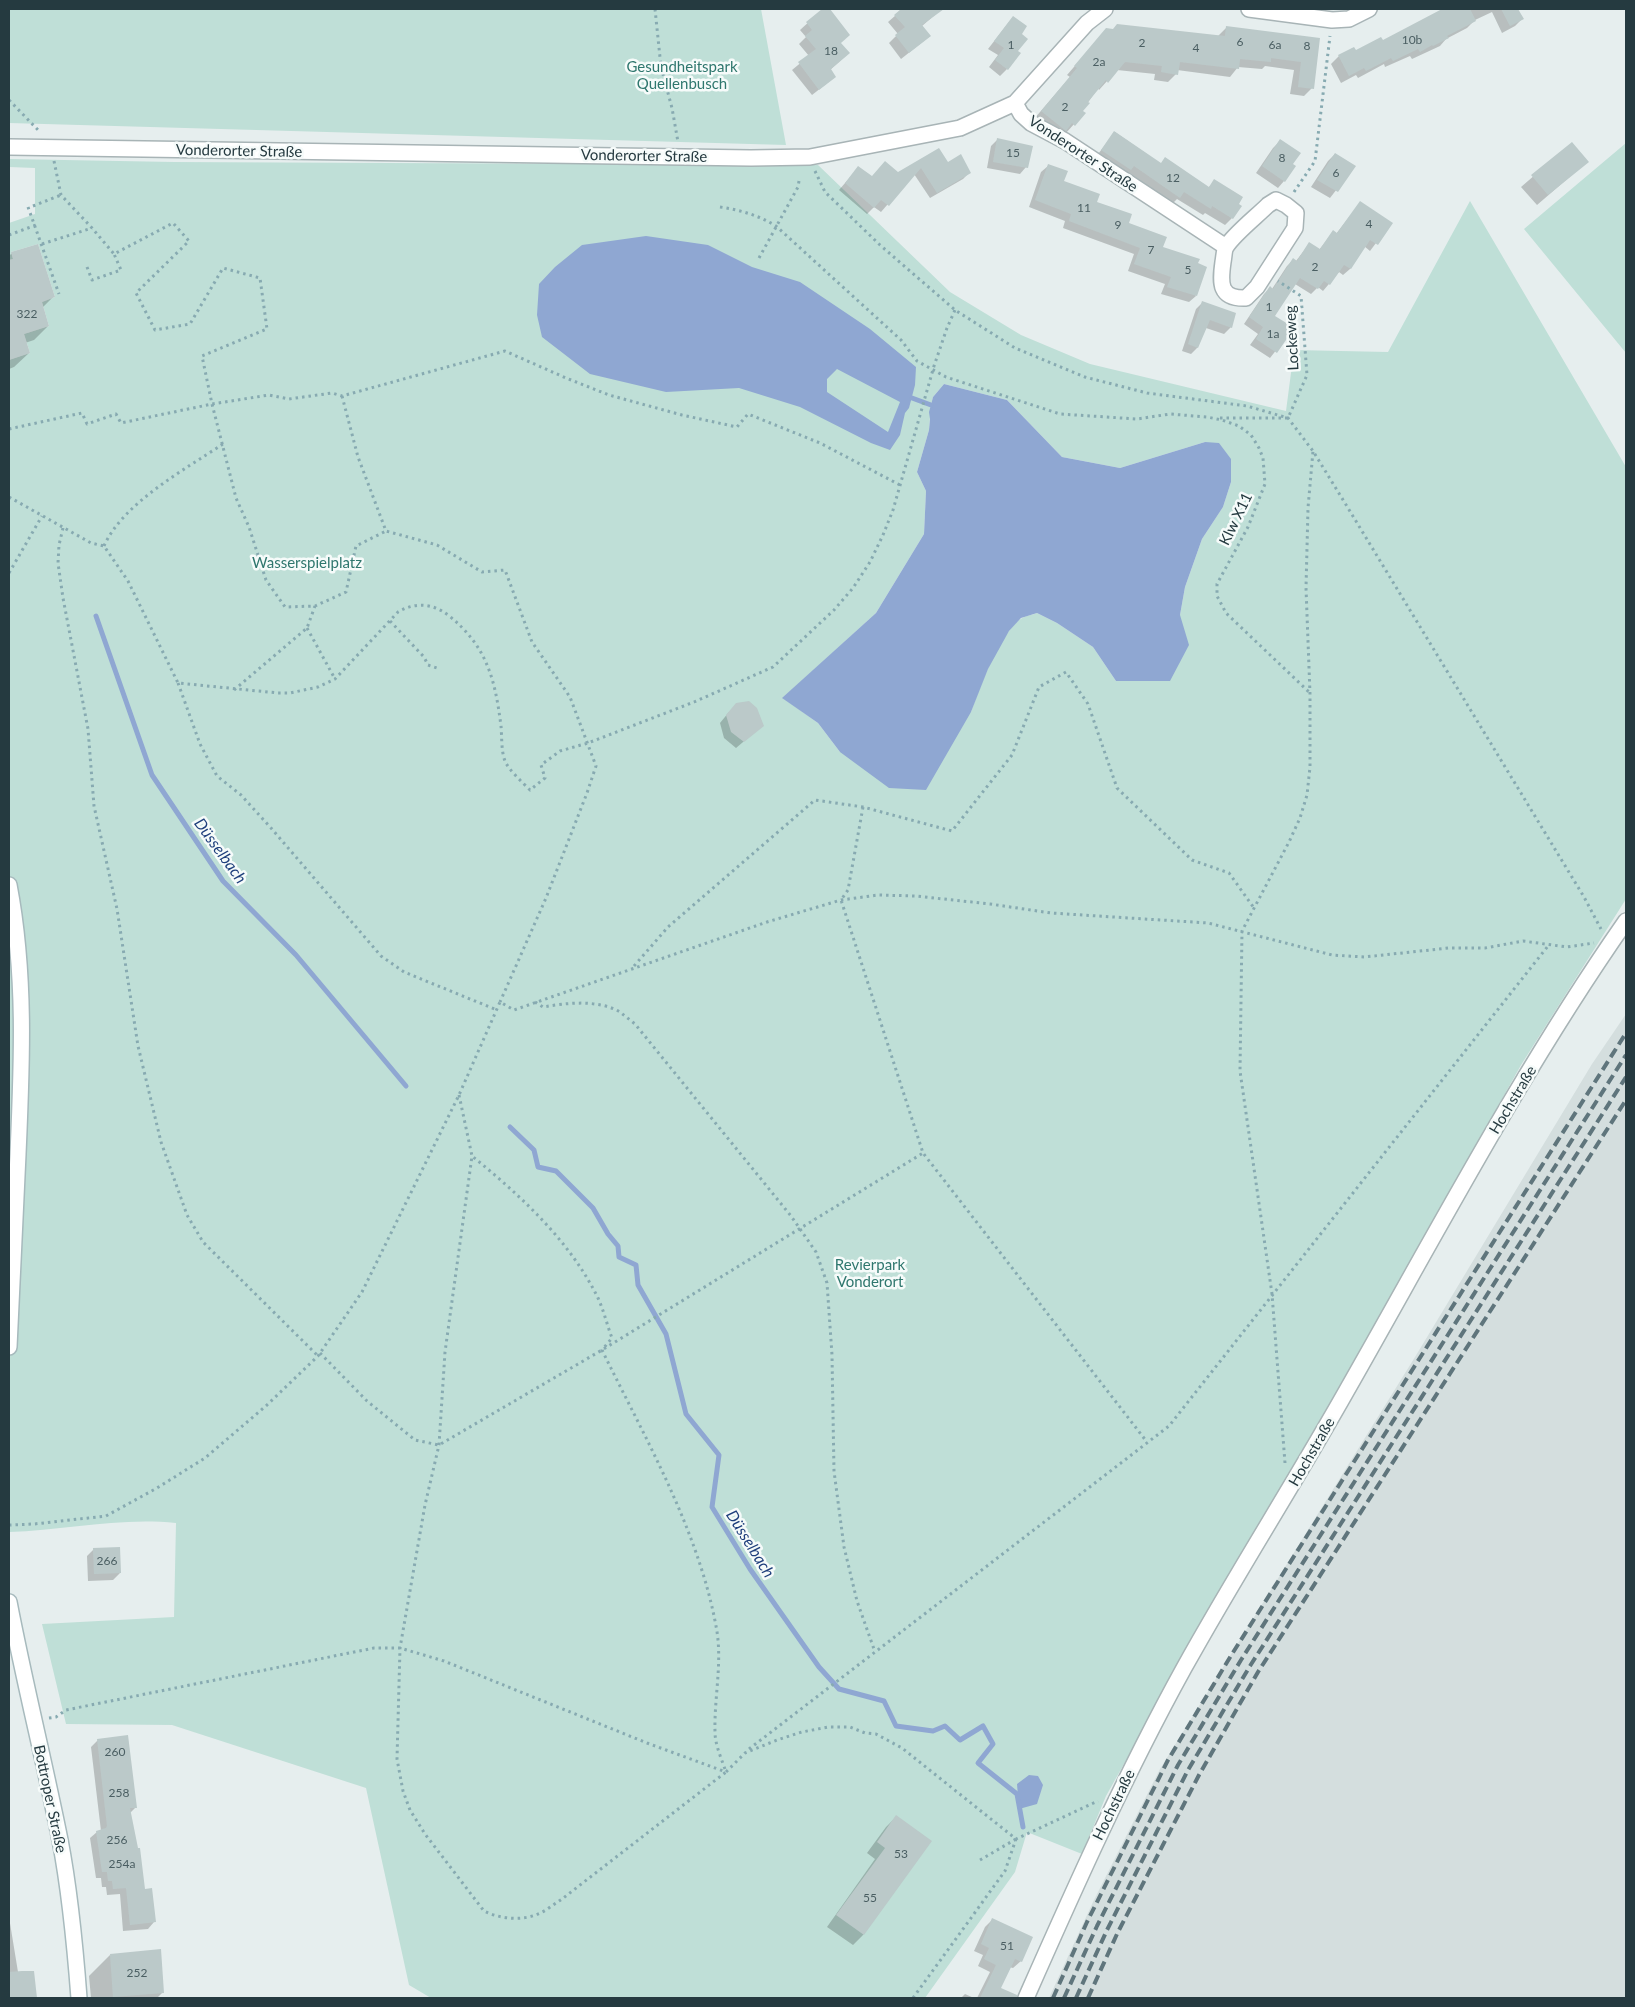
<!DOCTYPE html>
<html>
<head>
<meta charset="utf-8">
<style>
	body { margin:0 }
	#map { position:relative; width:1635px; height:2007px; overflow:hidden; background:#e6eeee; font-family:Lato,sans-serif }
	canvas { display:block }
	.frame { position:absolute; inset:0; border:10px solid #253a40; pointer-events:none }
</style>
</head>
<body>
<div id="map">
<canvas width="1635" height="2007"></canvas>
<div class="frame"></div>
</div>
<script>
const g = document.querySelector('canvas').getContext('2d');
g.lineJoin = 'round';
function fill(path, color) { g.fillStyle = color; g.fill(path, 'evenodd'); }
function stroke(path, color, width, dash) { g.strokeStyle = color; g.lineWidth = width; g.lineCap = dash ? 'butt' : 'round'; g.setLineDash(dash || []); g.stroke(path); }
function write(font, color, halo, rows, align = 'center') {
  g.font = font + ' Lato,sans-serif'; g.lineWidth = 5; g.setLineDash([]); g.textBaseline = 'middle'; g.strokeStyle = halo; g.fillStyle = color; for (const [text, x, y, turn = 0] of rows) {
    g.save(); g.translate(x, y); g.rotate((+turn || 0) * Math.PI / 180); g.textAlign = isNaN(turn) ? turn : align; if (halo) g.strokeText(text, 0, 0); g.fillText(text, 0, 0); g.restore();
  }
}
const built = new Path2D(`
	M1626,1014V1998H1049L1093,1902L1160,1769L1415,1357L1592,1064Z`);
const green = new Path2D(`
	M9,9H761L786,145L9,123Z
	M1626,143V353L1524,229Z
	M9,159L174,162L818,165L950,292L1021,335L1090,364L1286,411L1294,350L1388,352L1470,201L1626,467V899L1521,1065L1328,1411L1171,1680L1106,1796L1082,1854L1027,1832L1015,1872L925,1998H431L409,1985L366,1788L172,1725L66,1724L42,1624L174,1617L176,1523C120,1517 65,1530 9,1532V360L30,353L24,334L49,326L42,302L55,297L38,244L11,252L13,259L9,260V223L35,214V168L9,167ZM944,384L1007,400L1062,457L1120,468L1205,442L1231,482L1223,507L1202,539L1185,587L1180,615L1116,681L1093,647L1057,623L1037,613C1032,615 1024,616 1019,620C997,639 981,685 971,712L840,752L818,723L783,698L876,613L924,534L926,491L917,472L929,430L931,405L933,397Z`);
const water = new Path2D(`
	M646,236L708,245L752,267L800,282L870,329L916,367L915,385L909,408L905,413L900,435L890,450L871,443L800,407L739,388L666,392L590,374L542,337L537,315L539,284L555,267L582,245ZM837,369L900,402L888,432L827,392V379Z
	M944,384L1007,400L1062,457L1120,468L1205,442L1219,443L1231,459V482L1223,507L1202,539L1185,587L1180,615L1189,645L1170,681H1116L1093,647L1057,623L1037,613L1021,618L1009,631L988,669L971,712L926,790L889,788L840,752L818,723L782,698L876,613L924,534L926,491L917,472L929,430L930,419L929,412L931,405L933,397Z
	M1029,1775L1038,1776L1043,1785L1037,1804L1019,1809L1017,1784Z`);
const shadow = new Path2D(`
	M823,9H828L849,35L840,43L849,53L830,70L835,77L812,95L792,70L809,56L799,44L806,37L800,30Z
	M903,9H932L936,14L922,26L930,36L901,59L889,43L898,34L888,22Z
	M1444,9H1516L1522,19L1515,26L1502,33L1492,12L1475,20L1467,28L1446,39L1440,46L1412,59L1410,56L1385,67L1384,64L1358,78L1356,75L1341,83L1331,64L1339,56L1353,48L1355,52L1383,41Z
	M1013,17L1020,34L1016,52L1007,69L1000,76L989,67L998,55L988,49Z
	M1227,27L1319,39L1312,88L1304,96L1290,94L1294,70L1265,66L1262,69L1238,67L1230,77L1177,70L1176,74L1168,82L1154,80L1155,74L1117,70L1099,90L1098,88L1082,111L1084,113L1066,133L1064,131L1057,138L1034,119L1070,77L1067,75L1099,38L1218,36Z
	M1115,132L1161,164L1208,188L1215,181L1232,218L1225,225L1205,213L1203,215L1177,199L1172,204L1095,158Z
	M998,139L1026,167L1020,174L987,168L991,146Z
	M1280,141L1291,164L1284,181L1278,188L1256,173L1273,148Z
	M1572,143L1587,162L1537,205L1521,187Z
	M939,150L948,164L970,172L963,179L930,198L914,174L881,212L874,207L867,214L839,190L858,168L871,178L898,174Z
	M1335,154L1354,167L1330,198L1311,187L1328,161Z
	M1048,166L1062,182L1162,248L1196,296L1189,302L1161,294L1165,284L1128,271L1134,254L1063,228L1065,221L1029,207L1041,172Z
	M1360,203L1391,223L1370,251L1364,246L1350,269L1343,275L1339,272L1323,291L1318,287L1311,294L1295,284L1273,316L1285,339L1270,358L1250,345L1258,334L1244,324L1264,294L1270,288L1272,289L1287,266L1293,260L1296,261L1309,244L1319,250L1333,232L1336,234Z
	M12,253L53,297L42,308L48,326L34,340L25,343L29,353L14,367L9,369V256Z
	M1203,302L1231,327L1224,334L1206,328L1197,348L1191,354L1182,351L1196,309Z
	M729,712L762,726L736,748L724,738L720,723Z
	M94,1549L120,1573L113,1580L88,1581L87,1556Z
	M98,1740L136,1807L130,1813L144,1890L154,1922L148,1929L123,1931L120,1894L107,1895L106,1887H102L101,1878H96L90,1838L97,1832L101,1831L91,1747Z
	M896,1817L930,1841L863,1935L853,1945L827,1927L875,1859L867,1853L886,1827Z
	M9,1917L18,1972H33L35,1998H9Z
	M993,1919L1021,1961L1013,1968L1009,1967L999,1988L1008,1992L1005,1998H977L990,1972L978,1966L983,1955L974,1951L985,1927Z
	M110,1955L163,1992L157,1998H91L89,1976Z
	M965,1994L974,1998H961Z`);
const stream = new Path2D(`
	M912,398L931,405
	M96,616L152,775L223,881L296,955L406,1086
	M510,1127L534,1150L538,1167L556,1171L593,1208L608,1234L618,1246L619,1257L636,1265L638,1285L666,1334L686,1414L719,1455L712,1507L750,1569L819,1667L839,1689L884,1701L896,1726L933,1731L945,1726L960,1740L983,1726L993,1744L978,1763L1017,1794L1023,1827`);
const building = new Path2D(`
	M822,9H830L850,35L841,43L850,53L831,69L836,77L819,90L798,62L816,49L805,36L812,30L806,22Z
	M901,9H944L922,25L931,36L909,53L895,35L905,27L894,15Z
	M1442,9H1470L1476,21L1447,36L1449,38L1433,46L1432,45L1420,52L1418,49L1393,61L1391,58L1366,71L1364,68L1349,76L1338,55L1354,47L1356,50L1381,37L1383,40Z
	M1501,9H1518L1524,19L1510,26Z
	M1013,16L1027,26L1022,34L1028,39L1018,51L1021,53L1008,70L995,60L1004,48L994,41Z
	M1117,24L1225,36L1226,26L1320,38L1314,89L1298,87L1301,62L1271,58V62L1240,59L1239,69L1180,62L1178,75L1161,72L1162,66L1125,62L1108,83L1106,80L1088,102L1090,103L1083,111L1086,113L1075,126L1072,123L1066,131L1041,111L1077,68L1074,66L1106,28L1113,29Z
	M1114,131L1161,163L1165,157L1209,187L1214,179L1243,197L1239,204L1242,206L1233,219L1212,206L1211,209L1184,192L1180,198L1134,166L1131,170L1101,150Z
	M997,138L1033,146L1028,168L993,162Z
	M1280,139L1301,153L1293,164L1296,166L1285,182L1262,166Z
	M1572,142L1589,162L1548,195L1531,175Z
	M939,148L948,162L961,154L971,173L937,193L921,168L889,206L881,200L874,208L845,183L858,166L872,176L885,161L898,172Z
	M1335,153L1356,166L1338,192L1317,180Z
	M1048,164L1068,171L1064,181L1100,194L1097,202L1132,214L1129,223L1167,237L1163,247L1200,259L1198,263L1207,267L1197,296L1167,287L1171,277L1134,264L1140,248L1069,221L1071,214L1035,200Z
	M1360,201L1393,223L1378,245L1370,240L1351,269L1344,265L1330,285L1324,281L1318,289L1300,278L1275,316L1288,324L1286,340L1277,353L1256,339L1263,327L1249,317L1270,286L1273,289L1293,258L1297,261L1309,242L1320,249L1333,230L1337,233Z
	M38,244L55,297L42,302L49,326L24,334L30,353L9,360V260L13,259L11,252Z
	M1202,301L1236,313L1232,328L1210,320L1198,348L1188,344Z
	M749,701L757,708L764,726L744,742L731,732L726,715L736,703Z
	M120,1547L121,1573L94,1574L93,1548Z
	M128,1735L137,1808H130L138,1848H140L145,1889L152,1888L156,1922L130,1925L126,1888L113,1889L112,1881H108L107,1872H102L96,1831L106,1828L107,1826L97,1739Z
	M896,1815L932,1841L864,1935L836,1915L885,1848L877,1842Z
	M992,1918L1033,1937L1022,1962L1015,1959L1001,1988L1017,1995V1998H980L996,1965L984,1959L989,1948L981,1944Z
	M161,1949L164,1993L113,1997L110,1954Z
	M22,1971H34L37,1998H9V1972Z`);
const path = new Path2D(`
	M655,9L661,67L672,108L678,142
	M9,100L40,132
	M54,161L61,195L92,228L114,254L173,223L189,241L136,293L155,330L190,324L223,268L260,278L267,329L202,356L212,404L236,498L249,527L266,580L285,607L315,606L346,592L356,546L386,531
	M815,171L825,192L880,245L955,310L1015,348L1085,377L1147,393L1247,406L1288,418L1313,451L1348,508L1584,897L1601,929
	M1294,192L1315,161L1330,36
	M33,206L61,195
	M28,207L59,294
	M720,207C740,210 758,215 776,226L901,340L917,361L946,377L1060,414L1137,419L1170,414L1207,417L1222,420L1239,426L1251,435L1259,448L1263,458L1265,484L1248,527L1217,584V596L1226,613L1310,693
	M9,235L36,225
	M42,244L92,228
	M759,258L798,187L799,181
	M87,267L92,280L121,270L114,254
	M342,396L358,457L386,531L437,545L482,572L505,570L532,642L570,697L596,766L587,793L546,898L500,1002
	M1220,418H1288L1307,375L1301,296L1278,281
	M9,429L82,413L87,424L116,414L121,423L212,404L269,395L289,399L332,393L342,396L505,351L566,378L609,395L682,415L737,427L748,414L820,443L900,485
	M9,497L91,543L104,546L128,581L178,683L278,693H290L318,687L335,679L398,612C415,602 432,603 448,615C487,646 495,679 501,726C502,736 501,751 505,761C508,769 523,783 530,790L545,778L541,765L560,751L588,743L694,702L773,667L834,610L853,588L870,562L883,535L893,510L934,366L947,328L955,310
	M63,528L59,545L58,563L63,598L88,729L94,806L117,909L138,1046L161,1142L187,1215L203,1242L318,1356
	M104,546C123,503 184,470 223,444
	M9,573L42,516
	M390,621L424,657L428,665L440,669
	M307,628L335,679
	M178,683L200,744L217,776L241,795L271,828L381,956L404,972L497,1010
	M234,690L307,628L315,606
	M863,807L848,890L841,900L923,1153L1147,1442
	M634,966L668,927L815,800L863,807L952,831L1012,755L1039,687L1066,672L1088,704L1117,788L1192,860L1229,873L1254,908
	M535,1002L543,1007C566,1003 598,999 620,1012C625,1016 630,1020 635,1024L791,1216L816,1252L827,1283L832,1355L834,1471L844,1547L857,1601L875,1652
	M459,1095L472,1156L445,1352L439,1445L425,1505L400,1648L397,1759L403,1791L410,1810L425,1834L484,1911C500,1919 522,1921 538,1914C546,1911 554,1904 562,1899L726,1772C722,1760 715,1745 715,1732C714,1697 723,1661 716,1626C698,1529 645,1438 602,1350L612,1338C607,1325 604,1311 598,1298C570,1241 521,1196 472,1156
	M320,1353L367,1401L415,1440L439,1445L602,1350L923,1153
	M1285,1463L1272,1294L1240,1071L1242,931L1289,842L1300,818L1307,795L1310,767V694L1306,588L1308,508L1313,451
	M9,1525L34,1524L106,1516L157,1488L205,1458L267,1405L318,1356L362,1292L459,1095L500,1002L514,1010L767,922L841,900L878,895L916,896L990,904L1051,913L1208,923L1332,955L1364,957L1449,948H1485L1523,941L1567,947L1594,943
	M49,1718L56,1717L66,1710L374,1648H400L444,1661L647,1743L726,1772L745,1753L777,1740L802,1732L828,1727H850L865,1733L876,1734L902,1748L1016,1839L1098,1801
	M749,1749L1169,1426L1548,946
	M980,1860L1016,1839
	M913,1998L1005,1871L1016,1839`);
const street = new Path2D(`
	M1249,9L1332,20L1349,19L1369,9
	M1015,103L1021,114L1031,123L1065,141L1226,247
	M9,147L751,158L810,157L960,128L1015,103L1087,23L1105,9
	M1276,200L1286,205L1296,213L1295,228L1257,287L1246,298C1219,299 1220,283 1223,262C1224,257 1224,250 1226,247C1233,235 1257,216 1268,205Z
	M1026,1998C1075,1887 1125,1775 1184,1668C1236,1574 1294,1484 1347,1390C1437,1232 1522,1070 1626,921`);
const secondary = new Path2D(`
	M9,885C26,974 22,1064 18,1154C15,1218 12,1282 9,1347
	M9,1602C24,1681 44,1760 60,1840C70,1892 75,1945 79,1998`);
const rail = new Path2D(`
	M1053,1998L1087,1922L1168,1760L1232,1654L1626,1033
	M1064,1998L1097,1926L1178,1765L1241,1660L1626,1055
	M1076,1998L1107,1930L1188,1770L1250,1666L1626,1077
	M1088,1998L1117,1934L1199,1775L1258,1672L1626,1100`);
const numberNames = [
	["10b",1412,40],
	["6",1240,42],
	["2",1142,43],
	["1",1011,45],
	["6a",1275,45],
	["8",1307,46],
	["4",1196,48],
	["18",831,51],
	["2a",1099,62],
	["2",1065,107],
	["15",1013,153],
	["8",1282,158],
	["6",1336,173],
	["12",1173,178],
	["11",1084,208],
	["4",1369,224],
	["9",1118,225],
	["7",1151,250],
	["2",1315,267],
	["5",1188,270],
	["1",1269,307],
	["322",27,314],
	["1a",1273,334],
	["266",107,1561],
	["260",115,1752],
	["258",119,1793],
	["256",117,1840],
	["53",901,1854],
	["254a",122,1864],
	["55",870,1898],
	["51",1007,1946],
	["252",137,1973]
];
const parkNames = [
	["Gesundheitspark",682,67],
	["Quellenbusch",682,84],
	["Wasserspielplatz",307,563],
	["Revierpark",870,1265],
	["Vonderort",870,1282]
];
const streetNames = [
	["Vonderorter Straße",239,151,1],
	["Vonderorter Straße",1083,154,33],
	["Vonderorter Straße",644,156,1],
	["Lockeweg",1292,338,-93],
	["Klw X11",1236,519,-64],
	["Hochstraße",1513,1100,-59],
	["Hochstraße",1312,1452,-60],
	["Bottroper Straße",50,1799,78],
	["Hochstraße",1114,1805,-64]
];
const waterNames = [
	["Düsselbach",220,851,54],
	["Düsselbach",750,1544,58]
];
fill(built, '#d4dede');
fill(green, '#bfdfd7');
fill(water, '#8fa7d2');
fill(shadow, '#0003');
stroke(stream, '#8fa7d2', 5);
fill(building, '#bbc9c9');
stroke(street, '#a8b4b6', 18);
stroke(secondary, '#a7babd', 18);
stroke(path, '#87aab1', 3, [2.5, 4]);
stroke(street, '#fff', 15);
stroke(secondary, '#fff', 15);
stroke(rail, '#5f757c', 4, [10, 5]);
write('12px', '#4a5e62', null, numberNames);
write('15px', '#2f776e', '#f6fbfa', parkNames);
write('15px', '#253a40', '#f6fbfa', streetNames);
write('italic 16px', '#1f3f7c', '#f6fbfa', waterNames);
</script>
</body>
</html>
